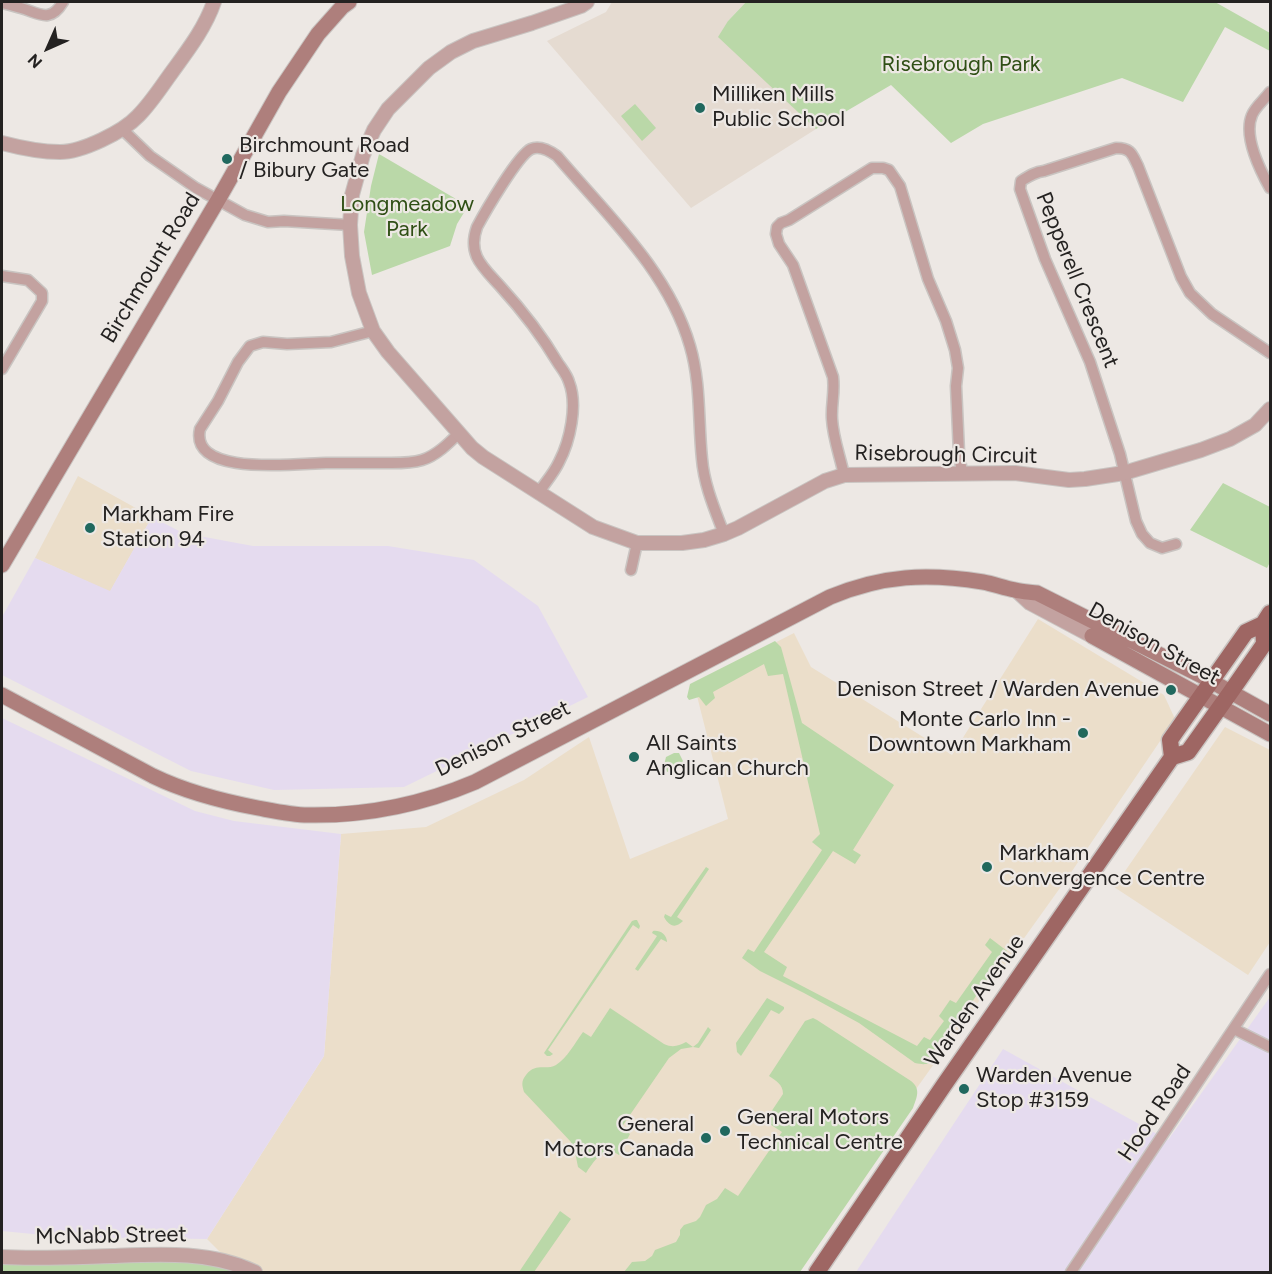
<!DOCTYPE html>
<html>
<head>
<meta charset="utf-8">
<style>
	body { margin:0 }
	#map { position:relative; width:1272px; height:1274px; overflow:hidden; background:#ede8e4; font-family:Figtree,sans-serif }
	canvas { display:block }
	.frame { position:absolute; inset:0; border:3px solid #242221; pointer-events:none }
	.north { position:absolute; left:18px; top:18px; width:60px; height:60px; -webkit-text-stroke:4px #ede8e4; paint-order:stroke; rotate:225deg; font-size:16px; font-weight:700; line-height:24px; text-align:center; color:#242221 }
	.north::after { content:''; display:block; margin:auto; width:21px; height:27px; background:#242221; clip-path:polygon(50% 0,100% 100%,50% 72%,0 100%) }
</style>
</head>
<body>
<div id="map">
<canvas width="1272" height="1274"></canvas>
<div class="frame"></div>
<div class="north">N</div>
</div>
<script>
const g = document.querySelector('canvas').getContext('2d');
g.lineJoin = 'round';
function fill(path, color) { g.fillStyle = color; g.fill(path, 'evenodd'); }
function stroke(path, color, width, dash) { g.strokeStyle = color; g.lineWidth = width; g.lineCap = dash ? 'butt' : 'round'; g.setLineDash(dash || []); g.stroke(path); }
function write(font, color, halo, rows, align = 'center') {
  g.font = font + ' Figtree,sans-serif'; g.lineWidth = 4.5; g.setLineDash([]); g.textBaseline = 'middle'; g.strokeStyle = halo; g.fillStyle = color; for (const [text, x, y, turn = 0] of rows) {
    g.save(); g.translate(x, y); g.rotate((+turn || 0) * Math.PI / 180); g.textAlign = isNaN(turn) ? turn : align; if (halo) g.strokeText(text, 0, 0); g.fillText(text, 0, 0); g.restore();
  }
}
const commercial = new Path2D(`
	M78,476L152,517L110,592L35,558Z
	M1038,619L1164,695L1175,719L1070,874L785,1272H240L207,1239L324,1056L341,834L426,827L524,780L589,737L630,859L728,819L694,684L794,633L811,667L952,755Z
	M1225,727L1270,750V942L1248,975L1114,887Z`);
const industrial = new Path2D(`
	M152,517L183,533L253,546H388L474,560L538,606L588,697L404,787L274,790L191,771L2,675V617L35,558L110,591Z
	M2,718L195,811L234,821L341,834L324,1056L207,1239L64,1237L2,1231Z
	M1270,997V1272H856L1003,1049L1168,1140Z`);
const built = new Path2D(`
	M612,2H746L728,21L773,87L816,129L691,208L547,41L606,12Z`);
const green = new Path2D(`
	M746,2H1215L1270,33V51L1225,27L1183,102L1122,78L983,124L951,143L891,85L816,129L718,37L728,21Z
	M635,104L656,128L642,141L621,116Z
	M379,154L468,206L457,224L450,246L372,275L364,232L371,186Z
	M1223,483L1270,507V562L1267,568L1190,530Z
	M775,641L781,647L802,723L894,785L853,850L861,855L855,864L833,851L764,952L787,967L783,976L917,1046L924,1037L930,1040L944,1021L939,1016L950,1000L956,1003L992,952L985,945L990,938L1007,951L930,1063C924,1065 921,1064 915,1063L859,1023L804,993L760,971L742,958L748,949L754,952L822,850L812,842L820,834L783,674L768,676L764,664L713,692L715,698L706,706L699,697L689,700L687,697L690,684Z
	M674,753H679L683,761L681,765L667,772L664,765L666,757Z
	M706,867L709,869L677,917L683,921C675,929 669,926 664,917L665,914L671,917Z
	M635,920H637L640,926L639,929L633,925L548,1050L553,1054L550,1056H547L544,1053L632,921Z
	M653,931C660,930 666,934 667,941V942L661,939L638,971L635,969L657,936L652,933Z
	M767,998L784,1007V1009L779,1014L771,1010L741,1056L737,1052L736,1043Z
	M610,1008L664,1044C673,1048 678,1046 686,1042L693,1047L698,1043L708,1027L711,1030L699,1048L693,1047L681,1049L669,1058L621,1128L630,1134L619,1155C604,1145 594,1161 586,1173L578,1167L575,1152L571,1142L524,1092C522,1085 521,1081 526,1075C536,1062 546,1071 556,1065C567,1058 575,1043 583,1032L591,1037Z
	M813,1018L817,1020L911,1081C921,1089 917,1097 913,1108L800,1272H624L632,1262L645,1261L652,1256L655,1250L676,1242L680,1235V1230L684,1225L696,1221L700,1217L706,1205L717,1199L725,1188L738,1196L782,1132L765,1121L783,1094C783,1084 776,1081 769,1076L805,1021Z
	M560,1211L571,1219L534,1272H519Z
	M129,1261H184L216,1266L237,1272H2V1264H36Z`);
const minor = new Path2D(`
	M2,3C8,4 14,6 21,8C39,13 50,24 63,2
	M1270,92C1265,99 1255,107 1252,115C1243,136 1260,170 1270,188
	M122,129L150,156L196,188L245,215L268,222L284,221L350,225
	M2,276L28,280L42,293V301L2,369
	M373,331L331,342L287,344L263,342L250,346L238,362L218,401L200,429C189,478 300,463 326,463C344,463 363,463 381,463C394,463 409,464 422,460C436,456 449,443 459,433
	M844,475C840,456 833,438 832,419C831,404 835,393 833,377L793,265L779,244L776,234L777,227L781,223L789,220L872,168H883L889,170L900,186L928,279L946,321L955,350L958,368L956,386L959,453L962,473
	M539,492C545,483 554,473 559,462C570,441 578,405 569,382C567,375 562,369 558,363C542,336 521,309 500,286C483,267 467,255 477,227C485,212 518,155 531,149C540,145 550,151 557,156C606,214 668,270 690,346C701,383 698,421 702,459C704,485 715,510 724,534
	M1176,544L1162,548L1150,543L1142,534L1136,521L1120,454L1090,362L1045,259L1020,189L1021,181C1029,176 1035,172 1044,171L1116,148C1131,148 1132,154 1138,166L1181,277L1190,293L1212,314L1270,353
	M631,570L637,543
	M1234,1029L1270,1047
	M1071,1272L1270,974`);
const tertiary = new Path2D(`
	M587,2L581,6L532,23L473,41L451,52L429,68L388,109L374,130L363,155L352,195L350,225L352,256L359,293L373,331L388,352L472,448L483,457L593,527L637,543H682L704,540L724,534L738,528L825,481L844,475L1015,473L1069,480L1085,479L1124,473L1201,450L1230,439L1255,425L1270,409
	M2,143C21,148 40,152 60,152C82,152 123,132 138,116C151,103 161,87 172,72C188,50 205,28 214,2
	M1017,591L1030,603L1092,636
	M2,1257C39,1259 76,1257 113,1256C161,1254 210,1251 255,1272`);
const secondary = new Path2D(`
	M2,565L218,200L279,92L318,34L342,7L349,2
	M1092,636L1270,734
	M2,695L153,776C186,792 221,801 258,808C274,811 292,815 308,815C365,816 423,804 475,782L830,597C883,575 927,573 983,582C994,584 1004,588 1015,590C1022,592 1030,592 1037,593L1200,675L1270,714`);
const primary = new Path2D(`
	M1172,757L1170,740L1246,632L1263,624L1270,613
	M817,1272L944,1085L1172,757L1188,752L1230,693L1264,644L1263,624`);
const markers = [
	[700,108,6,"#20685e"],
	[227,159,6,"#20685e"],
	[90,528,6,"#20685e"],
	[1171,690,6,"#20685e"],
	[1083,733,6,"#20685e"],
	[634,757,6,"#20685e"],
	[987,867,6,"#20685e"],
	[964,1089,6,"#20685e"],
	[725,1131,6,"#20685e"],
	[706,1138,6,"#20685e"]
];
const parkNames = [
	["Risebrough Park",961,65],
	["Longmeadow",407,205],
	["Park",407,230]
];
const poiNames = [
	["Milliken Mills",712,95],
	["Public School",712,120],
	["Birchmount Road",239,146],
	["/ Bibury Gate",239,171],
	["Markham Fire",102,515],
	["Station 94",102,540],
	["Denison Street / Warden Avenue",1159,690,"right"],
	["Monte Carlo Inn -",1071,720,"right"],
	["Downtown Markham",1071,745,"right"],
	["All Saints",646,744],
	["Anglican Church",646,769],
	["Markham",999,854],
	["Convergence Centre",999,879],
	["Warden Avenue",976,1076],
	["Stop #3159",976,1101],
	["General Motors",737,1118],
	["Technical Centre",737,1143],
	["General",694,1125,"right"],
	["Motors Canada",694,1150,"right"]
];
const streetNames = [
	["Birchmount Road",151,268,-59],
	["Pepperell Crescent",1077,280,68],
	["Risebrough Circuit",946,455,1],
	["Denison Street",1154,644,29],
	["Denison Street",503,739,-26],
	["Warden Avenue",975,1001,-55],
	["Hood Road",1155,1113,-56],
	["McNabb Street",111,1236,-1]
];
fill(commercial, '#ebdeca');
fill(industrial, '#e5dbef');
fill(built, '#e5dbd1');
fill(green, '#bad8a8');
stroke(minor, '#c9c4c1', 13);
stroke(tertiary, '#c9c4c1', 16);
stroke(secondary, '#c9c4c1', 17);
stroke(primary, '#c9c4c1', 19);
stroke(minor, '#c3a2a0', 10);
stroke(tertiary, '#c3a2a0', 14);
stroke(secondary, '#ae7f7c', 15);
stroke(primary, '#9e6663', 16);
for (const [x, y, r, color] of markers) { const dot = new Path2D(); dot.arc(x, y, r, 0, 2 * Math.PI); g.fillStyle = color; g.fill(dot); stroke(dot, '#ede8e4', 2); }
write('22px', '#2f4f15', '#ede8e4', parkNames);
write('22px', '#242221', '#ede8e4', poiNames, 'left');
write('22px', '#242221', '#ede8e4', streetNames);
</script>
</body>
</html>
